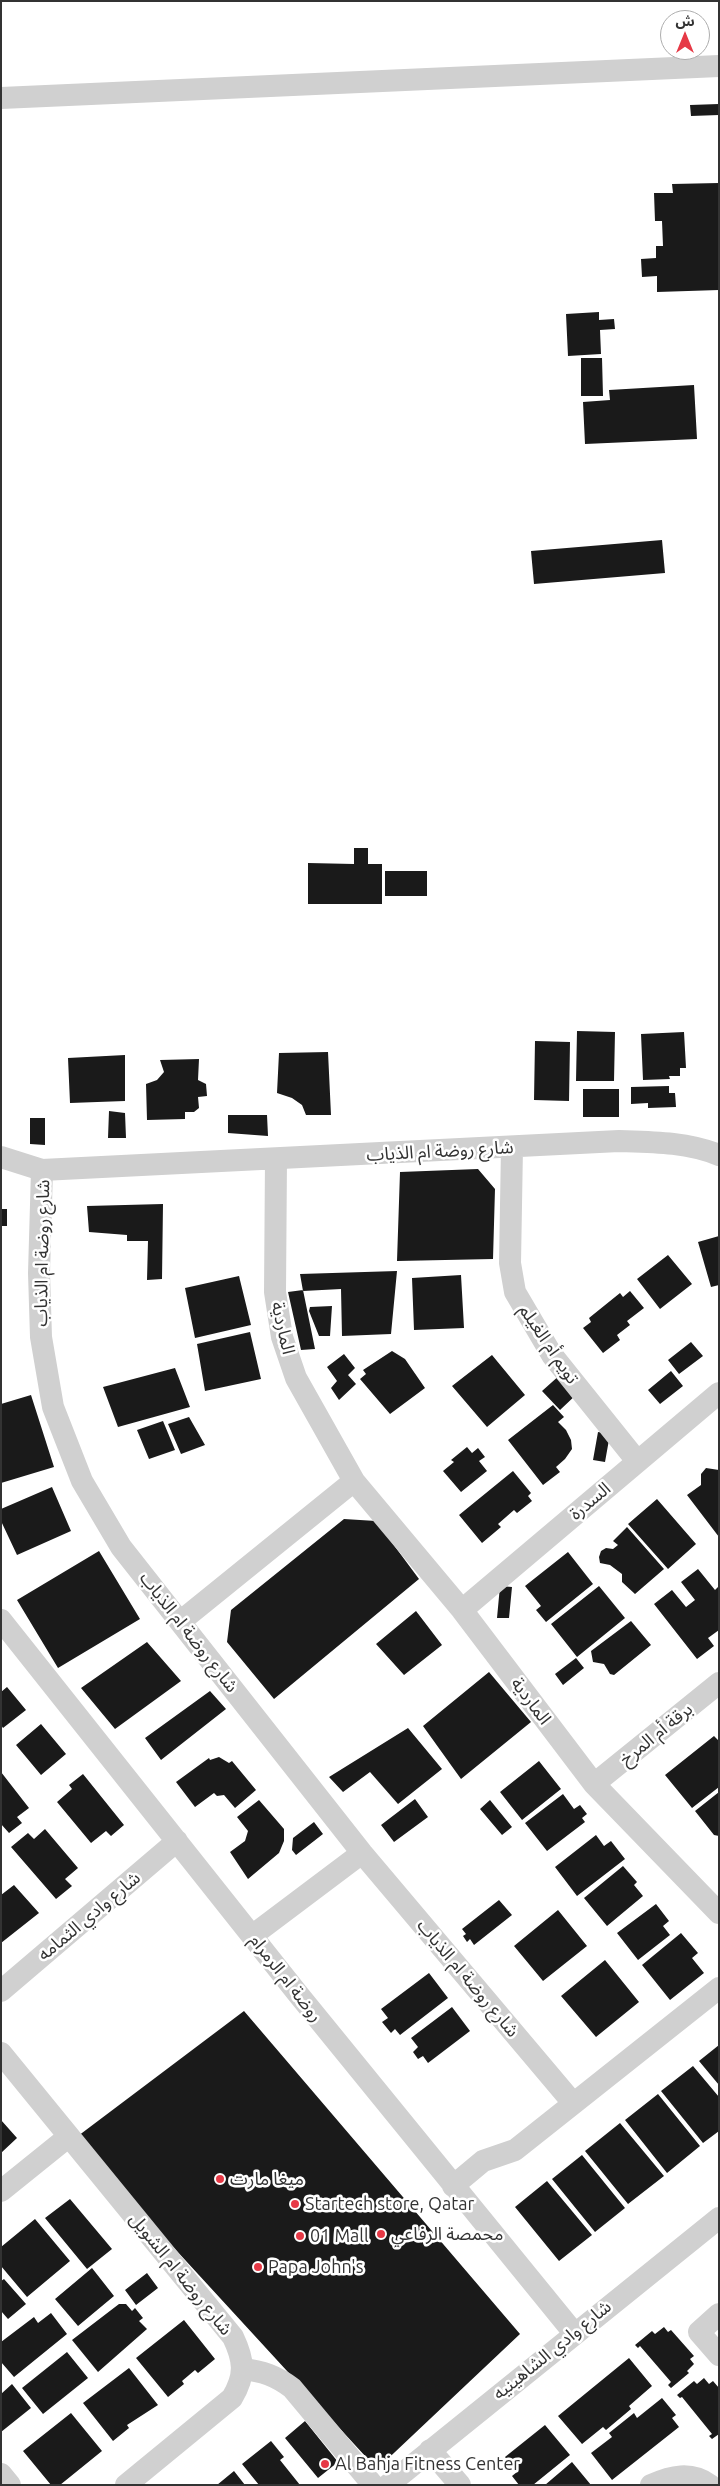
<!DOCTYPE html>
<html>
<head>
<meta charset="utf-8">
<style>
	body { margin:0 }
	#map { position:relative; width:720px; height:2486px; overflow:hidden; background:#fff; font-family:Ubuntu,"Noto Sans Arabic",sans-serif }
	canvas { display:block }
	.frame { position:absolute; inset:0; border:2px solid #333; pointer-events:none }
	.north { position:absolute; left:660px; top:10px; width:50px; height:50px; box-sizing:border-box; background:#fff; border:1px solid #adadad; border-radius:50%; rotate:0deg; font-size:14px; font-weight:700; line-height:20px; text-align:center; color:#333 }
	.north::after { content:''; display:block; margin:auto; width:18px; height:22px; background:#e63946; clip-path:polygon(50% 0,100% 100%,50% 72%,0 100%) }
</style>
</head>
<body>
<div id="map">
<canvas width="720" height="2486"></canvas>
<div class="frame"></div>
<div class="north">ش</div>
</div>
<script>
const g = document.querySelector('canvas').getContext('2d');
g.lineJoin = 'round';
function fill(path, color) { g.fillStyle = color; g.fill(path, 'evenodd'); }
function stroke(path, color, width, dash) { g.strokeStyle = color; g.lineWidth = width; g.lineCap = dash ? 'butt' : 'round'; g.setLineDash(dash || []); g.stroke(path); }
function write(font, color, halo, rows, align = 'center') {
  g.font = font + ' Ubuntu,"Noto Sans Arabic",sans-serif'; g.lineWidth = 5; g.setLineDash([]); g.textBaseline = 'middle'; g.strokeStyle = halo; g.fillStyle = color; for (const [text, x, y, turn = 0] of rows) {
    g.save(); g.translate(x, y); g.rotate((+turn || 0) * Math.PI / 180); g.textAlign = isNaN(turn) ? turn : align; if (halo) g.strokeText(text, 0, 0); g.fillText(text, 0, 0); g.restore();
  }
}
const building = new Path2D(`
	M719,104V115L691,116L690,105Z
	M719,183V290L657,292V276L642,277L641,259L656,258V246H663L662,221H655L654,193H673L672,184Z
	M599,312V320L614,319L615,329L600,330L601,354L568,356L566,314Z
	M581,358H602L603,396H581Z
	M694,385L697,439L585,444L583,402L610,400L609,390Z
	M662,540L665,573L534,584L531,551Z
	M354,848H368V864H382V904H308V863L354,864Z
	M385,871H427V896H385Z
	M577,1031L615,1032L614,1081H576Z
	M684,1032L686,1068H680V1076H669L670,1079L643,1080L641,1034Z
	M535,1041L570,1042L569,1101L534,1100Z
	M328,1052L331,1115H306L302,1105L292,1098L277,1093L279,1053Z
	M125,1055V1101L70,1103L68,1058Z
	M199,1059L198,1080L206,1084L207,1096L198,1097L199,1108L194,1112H185V1119L147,1120L146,1084L157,1080L164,1072L160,1060Z
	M669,1086V1093H675L676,1107L648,1108V1103L631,1104V1087Z
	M583,1089H619V1117H583Z
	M109,1111L125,1113L126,1138H108Z
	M228,1115H267L268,1136L228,1133Z
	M30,1118H45V1145L30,1144Z
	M478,1169L495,1189L493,1259L397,1261L400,1172Z
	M163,1204L162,1279L147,1280L148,1241H127V1235L89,1232L87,1206Z
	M1,1209H7V1226H1Z
	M719,1236V1285L711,1287L698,1242Z
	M668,1255L692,1284L660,1309L637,1279Z
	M397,1271L391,1334L342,1336L341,1289L303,1291L300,1274Z
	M461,1275L464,1328L414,1330L412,1278Z
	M239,1276L251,1325L195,1338L185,1288Z
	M303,1290L315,1349L301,1350L288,1292Z
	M630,1291L644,1308L627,1321L630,1325L617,1335L620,1340L603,1353L583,1328L591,1322L589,1318L620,1293L623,1297Z
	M332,1306L330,1336H319L309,1311L310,1307Z
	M250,1332L261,1379L205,1391L197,1344Z
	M691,1342L703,1356L679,1374L668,1360Z
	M392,1351L405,1359L425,1388L390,1414L360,1379L366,1374L363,1370Z
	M344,1354L355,1368L348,1375L356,1384L339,1400L331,1388L337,1381L327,1367Z
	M492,1355L525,1395L487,1427L452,1386Z
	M175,1368L190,1407L118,1427L103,1387Z
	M671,1371L683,1386L660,1404L648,1390Z
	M561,1374L578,1393L560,1410L542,1391Z
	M31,1395L54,1467L1,1483V1404Z
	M553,1405L564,1417L558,1422L566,1430L571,1440L572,1449L565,1459L556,1467L560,1472L543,1485L508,1440Z
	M189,1417L205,1445L181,1454L168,1424Z
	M163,1421L175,1450L149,1459L137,1430Z
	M598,1432L610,1434L605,1462L593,1460Z
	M467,1447L472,1453L478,1448L485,1457L479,1461L487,1471L461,1492L443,1471L454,1462L451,1460Z
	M706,1468L719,1470V1537L687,1495L701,1485V1474Z
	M513,1471L531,1493L528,1496L532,1501L517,1513L514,1510L498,1524L501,1527L482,1543L459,1515Z
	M52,1487L71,1531L17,1555L1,1521V1509Z
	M657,1499L696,1544L668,1569L628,1524Z
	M344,1519L376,1521L419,1579L274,1699L227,1642L231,1610Z
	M627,1527L664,1569L635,1594L622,1582V1574L610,1565L600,1563L599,1557L601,1551L606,1548L613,1549L618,1545L613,1541Z
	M99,1551L140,1619L58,1668L17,1600Z
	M568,1552L593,1584L546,1622L536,1610L541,1606L525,1586Z
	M698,1569L715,1590L719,1586V1630L708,1638L714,1646L697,1659L654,1604L672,1590L686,1607L695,1600L681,1582Z
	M500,1586L512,1587L509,1618H497Z
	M599,1586L625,1618L577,1657L551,1624Z
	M416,1611L442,1645L404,1675L376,1644Z
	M631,1621L651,1645L614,1675L610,1674L604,1664L593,1662L591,1651Z
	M147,1642L181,1681L115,1729L81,1688Z
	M576,1658L584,1668L563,1685L555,1674Z
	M489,1672L531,1722L461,1779L423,1726Z
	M7,1687L26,1710L3,1728L1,1725V1692Z
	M210,1691L226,1709L161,1760L145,1738Z
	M41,1724L66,1754L41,1775L16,1745Z
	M408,1728L442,1769L398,1804L370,1772L343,1792L329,1777Z
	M714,1736L719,1741V1787L692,1808L665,1775Z
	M219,1757L229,1763L232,1761L256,1790L235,1808L224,1795L217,1796L214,1793L195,1807L176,1782L209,1758L210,1760Z
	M539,1761L561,1789L522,1820L500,1792Z
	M1,1772L29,1808L17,1817L22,1823L9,1833L1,1824Z
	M83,1774L124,1825L111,1836L106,1831L91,1843L57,1802L72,1789L69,1785Z
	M719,1792V1836L714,1835L695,1811Z
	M563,1794L574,1809L580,1805L587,1814L582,1818L585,1822L547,1851L525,1823Z
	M415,1799L428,1817L394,1842L381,1825Z
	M259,1800L284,1829V1841L279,1853L248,1879L230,1852L245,1841L248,1831L237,1817Z
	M490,1800L512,1827L502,1835L480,1809Z
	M314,1822L323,1834L296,1855L292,1850L293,1838Z
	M45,1829L78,1868L65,1879L72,1886L56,1899L11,1847L28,1833L34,1839Z
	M596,1835L604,1846L611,1841L625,1859L577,1896L555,1867Z
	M623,1866L637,1882L634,1885L643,1896L607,1926L584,1898Z
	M14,1885L39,1913L1,1943V1895Z
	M499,1900L512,1915L474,1945L470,1939L467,1942L463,1936L466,1934L462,1929Z
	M656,1904L669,1921L663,1926L670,1935L638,1960L617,1933Z
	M558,1910L587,1946L543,1981L514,1946Z
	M681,1933L698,1953L692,1958L704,1973L670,2000L642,1965Z
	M605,1960L639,2002L596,2037L561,1996Z
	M429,1973L448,1998L400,2035L395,2029L391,2033L382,2022L388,2018L381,2009Z
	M452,2007L470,2031L428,2063L423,2056L418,2059L413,2052L418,2047L411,2038Z
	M244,2011L520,2334L377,2469L74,2139Z
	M719,2045V2085L699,2061Z
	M693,2066L719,2097V2131L703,2143L661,2091Z
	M658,2094L700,2146L667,2173L625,2120Z
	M1,2120L17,2138L1,2153Z
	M620,2123L664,2176L628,2204L585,2151Z
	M582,2155L625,2208L595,2232L552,2179Z
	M547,2181L592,2235L559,2261L515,2207Z
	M70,2199L112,2249L87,2269L45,2218Z
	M35,2219L70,2261L27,2297L1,2266V2247Z
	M92,2268L114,2296L78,2326L55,2299Z
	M147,2273L158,2288L136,2305L125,2290Z
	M4,2279L26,2304L8,2319L1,2311V2281Z
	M119,2304H126L132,2311L135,2308L143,2318L139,2321L147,2329L98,2372L72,2340Z
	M51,2313L67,2334L14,2377L1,2362V2342L34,2317L38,2323Z
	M184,2320L215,2359L198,2373L195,2370L182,2381L184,2384L168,2397L136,2358Z
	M664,2327L668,2332L671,2330L694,2356L690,2359L694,2364L687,2371L689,2373L671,2388L668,2385L671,2382L640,2346L638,2348L635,2345L652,2331L655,2334Z
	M67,2352L88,2378L43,2414L22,2388Z
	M629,2358L652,2386L629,2406L631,2409L606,2430L603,2427L582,2444L558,2416Z
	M129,2368L158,2405L127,2425L129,2428L113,2441L83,2403Z
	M704,2378L709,2384L713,2381L719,2388V2434L712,2439L709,2436L712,2434L682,2397L680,2398L677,2395L694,2381L697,2384Z
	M12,2384L31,2408L1,2432V2394Z
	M662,2398L676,2415L672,2418L679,2427L612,2480L591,2453L612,2437L609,2433L634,2413L637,2418Z
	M71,2413L102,2451L60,2485H51L23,2451Z
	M305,2421L338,2462L318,2478L285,2438Z
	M545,2425L570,2455L533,2485H519L512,2476L517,2472L505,2457Z
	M271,2441L284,2457L280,2460L300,2485H259L242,2464Z
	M572,2462L591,2485H545Z
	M234,2471L245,2485H217Z`);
const minor = new Path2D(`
	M1,98L719,66
	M512,1147L510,1263L515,1292L552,1355L637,1461
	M1,1157L42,1170L619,1141C652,1142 687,1142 719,1155
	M276,1159L275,1292L282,1337L296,1378L354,1481L462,1610L594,1784L719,1913
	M42,1170L39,1273L41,1337L53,1407L82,1481L121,1547L362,1853L573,2103
	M462,1610L719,1393
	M1,1620L298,1994L574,2333
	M181,1621L354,1481
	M594,1784L719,1683
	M253,1935L362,1853
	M1,1991L177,1841
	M1,2053L233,2337C244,2360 246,2375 232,2398L126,2485
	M453,2186L483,2161L515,2150L719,1988
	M1,2191L68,2137
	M719,2314L699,2332L719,2355
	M242,2369C263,2371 276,2376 292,2388L373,2485
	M430,2450L460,2485
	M1,2474L10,2485
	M388,2485L719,2218
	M651,2485C671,2476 691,2471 710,2485`);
const markers = [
	[220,2179,5,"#e63946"],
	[295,2204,5,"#e63946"],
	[381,2234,5,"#e63946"],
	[300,2236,5,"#e63946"],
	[258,2267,5,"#e63946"],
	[325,2464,5,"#e63946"]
];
const streetNames = [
	["شارع روضة ام الذياب",440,1151,-3],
	["شارع روضة ام الذياب",42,1253,-89],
	["الماردية",283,1328,77],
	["تويم أم الغيلم",549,1344,56],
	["السدرة",590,1501,-40],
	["شارع روضة ام الذياب",189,1632,52],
	["الماردية",531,1701,53],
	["برقة أم المرخ",656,1734,-39],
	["شارع وادي الثمامه",89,1916,-40],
	["روضة ام الرمرام",286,1978,52],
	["شارع روضة ام الذياب",468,1978,50],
	["شارع روضة ام الشويل",181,2274,51],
	["شارع وادي الشاهينيه",552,2350,-39]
];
const poiNames = [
	["ميغا مارت",230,2179],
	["Startech store, Qatar",305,2204],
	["محمصة الرفاعي",391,2234],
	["01 Mall",310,2236],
	["Papa John's",268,2267],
	["Al Bahja Fitness Center",335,2464]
];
fill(building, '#1a1a1a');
stroke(minor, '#d0d0d0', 22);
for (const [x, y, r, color] of markers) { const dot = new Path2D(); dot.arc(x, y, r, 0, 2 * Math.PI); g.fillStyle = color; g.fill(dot); stroke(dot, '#fff', 2); }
write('18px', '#333', '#fff', streetNames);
write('18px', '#333', '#fff', poiNames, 'left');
</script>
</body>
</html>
